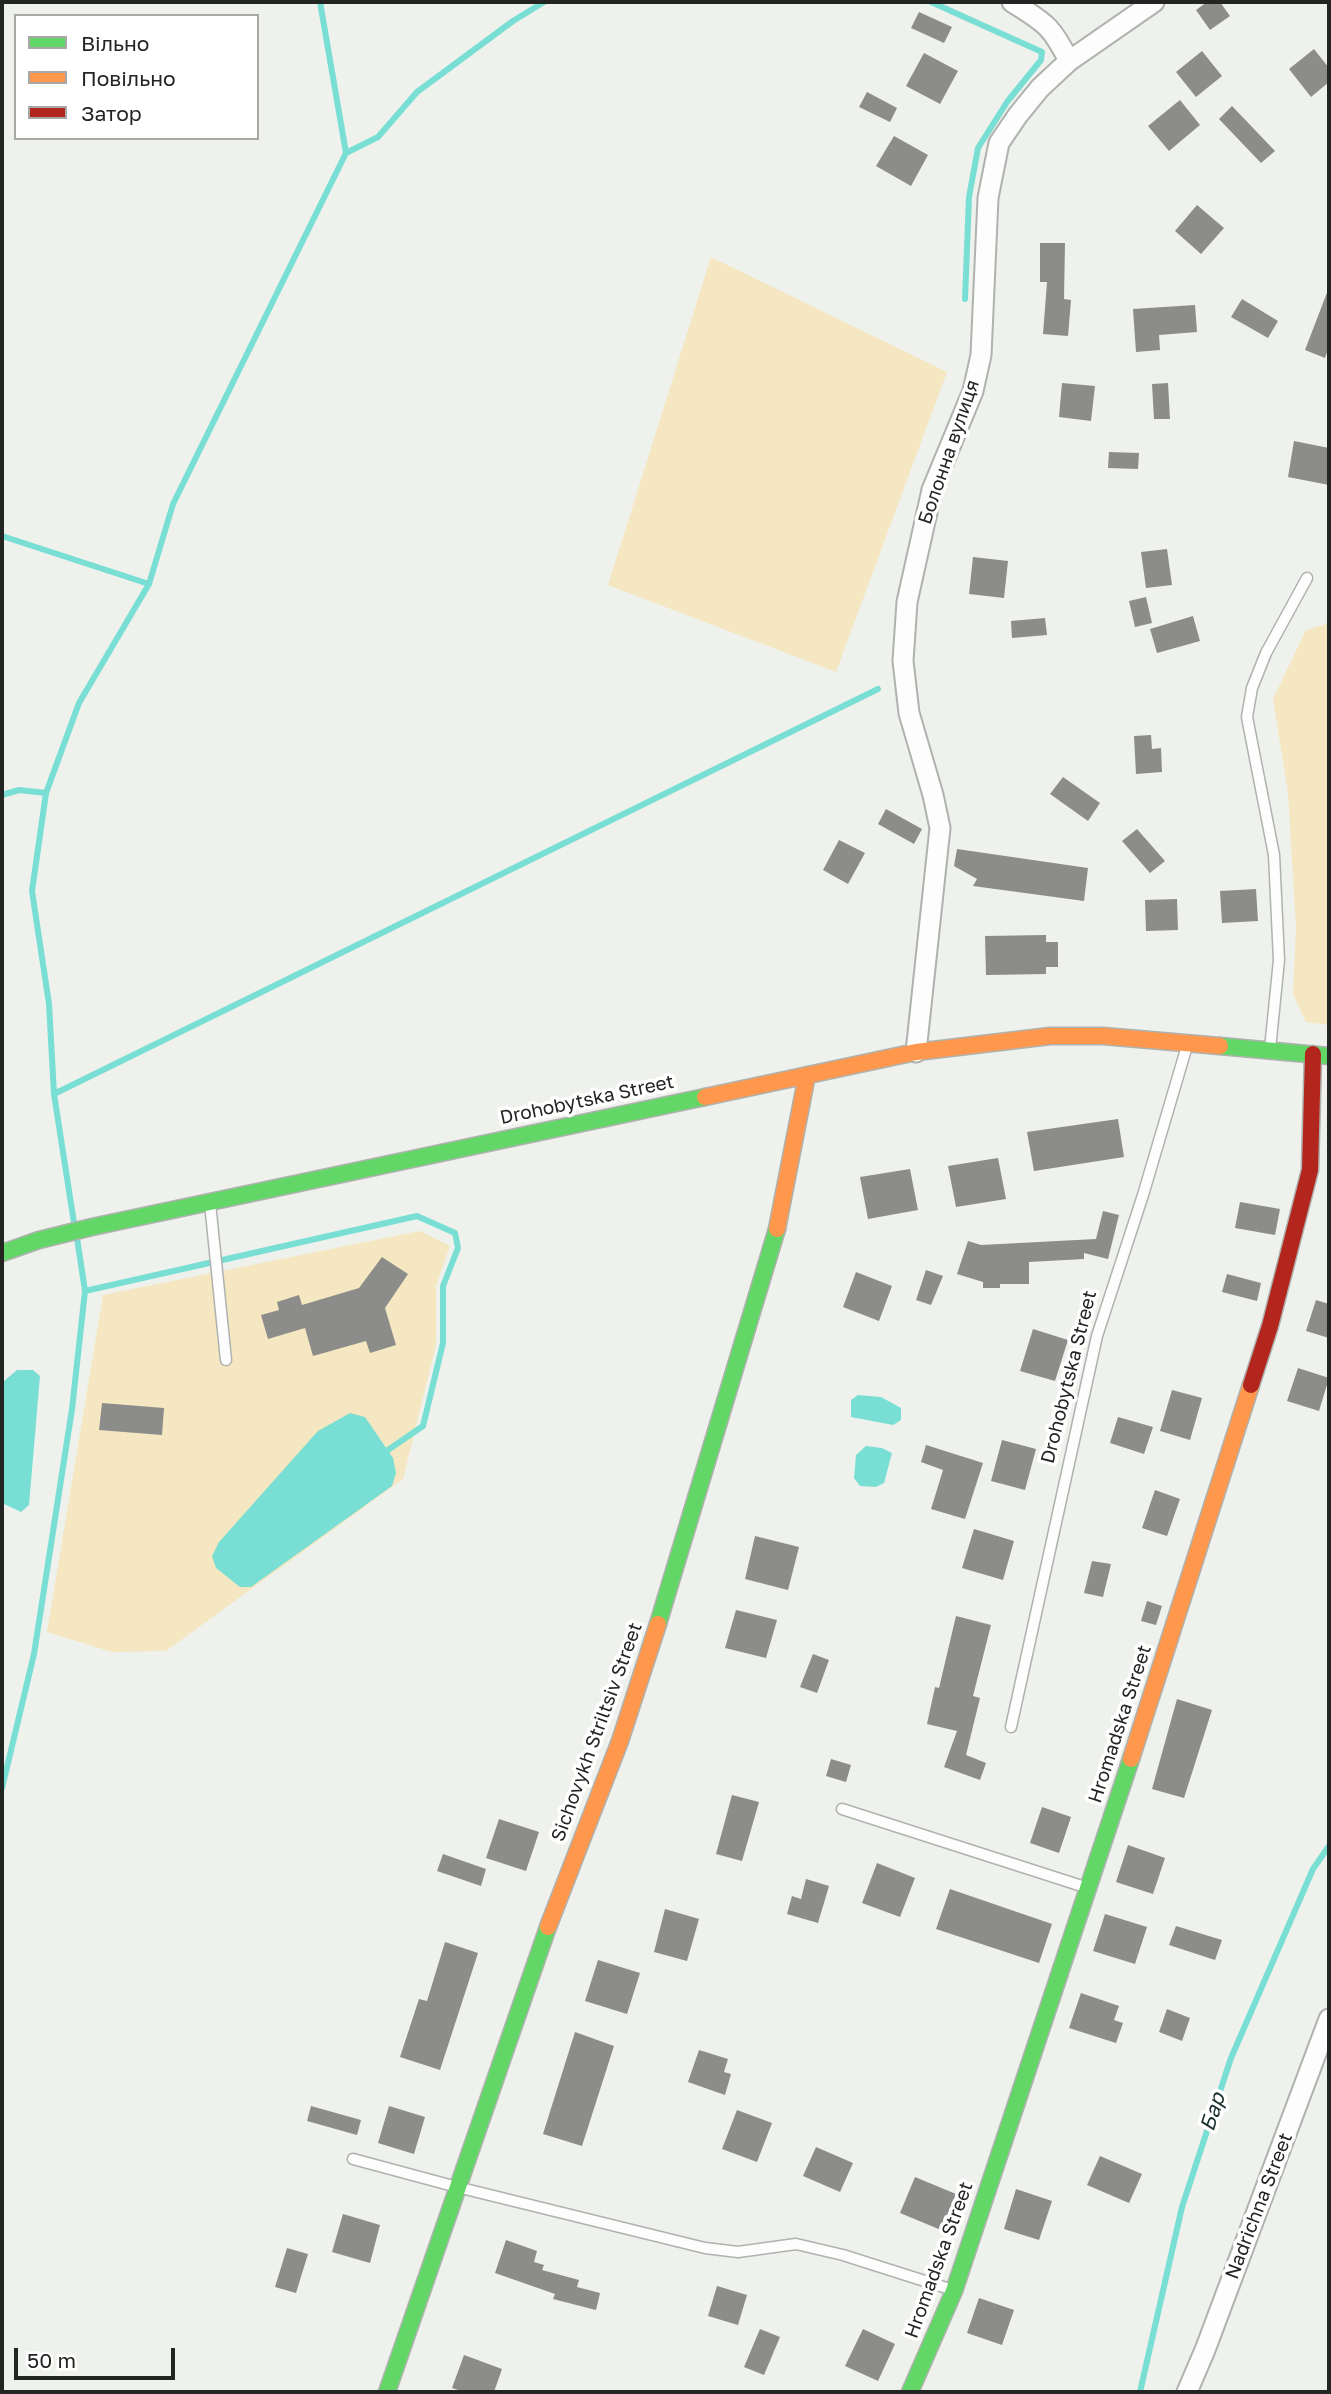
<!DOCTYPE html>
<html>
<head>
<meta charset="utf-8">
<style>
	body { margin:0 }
	#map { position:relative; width:1331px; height:2394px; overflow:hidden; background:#eef1ec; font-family:"Golos Text",sans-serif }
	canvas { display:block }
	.frame { position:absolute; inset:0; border:4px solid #232522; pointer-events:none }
	.legend { position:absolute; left:14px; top:14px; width:245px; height:126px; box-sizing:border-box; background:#fff; border:2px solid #a7a8a7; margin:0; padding:9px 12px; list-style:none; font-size:21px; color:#232522 }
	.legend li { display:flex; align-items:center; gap:14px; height:35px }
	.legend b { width:35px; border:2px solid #a7a8a7 }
	.scale { position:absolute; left:14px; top:2348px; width:161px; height:32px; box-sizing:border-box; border:4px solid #232522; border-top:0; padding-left:9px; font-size:21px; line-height:24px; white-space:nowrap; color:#232522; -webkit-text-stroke:5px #fff; paint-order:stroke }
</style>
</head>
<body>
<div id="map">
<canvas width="1331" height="2394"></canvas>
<div class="frame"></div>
<ul class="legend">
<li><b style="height:9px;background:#63d668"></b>Вільно</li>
<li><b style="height:9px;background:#ff974d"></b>Повільно</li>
<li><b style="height:9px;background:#b3261e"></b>Затор</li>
</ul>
<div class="scale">50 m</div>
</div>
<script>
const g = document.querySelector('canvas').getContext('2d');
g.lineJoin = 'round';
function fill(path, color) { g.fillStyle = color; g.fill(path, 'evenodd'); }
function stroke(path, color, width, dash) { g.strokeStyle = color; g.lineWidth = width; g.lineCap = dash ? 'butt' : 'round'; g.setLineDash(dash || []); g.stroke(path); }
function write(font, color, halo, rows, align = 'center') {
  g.font = font + ' "Golos Text",sans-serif'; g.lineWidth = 7; g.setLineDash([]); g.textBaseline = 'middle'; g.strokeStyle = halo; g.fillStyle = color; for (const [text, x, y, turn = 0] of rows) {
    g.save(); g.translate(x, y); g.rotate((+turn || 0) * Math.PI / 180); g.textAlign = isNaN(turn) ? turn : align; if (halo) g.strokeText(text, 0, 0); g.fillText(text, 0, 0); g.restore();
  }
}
const green = new Path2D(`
	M711,257L947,372L836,672L608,585Z
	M1329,623V1025L1306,1022L1293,994L1296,926L1288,793L1273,699L1306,630Z
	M420,1231L450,1246L436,1286V1345L403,1479L166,1651L112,1652L47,1632L103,1295Z`);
const water = new Path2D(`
	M17,1370H33L40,1376L29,1505L21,1512L2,1503L4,1381Z
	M858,1395L881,1397L901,1408V1420L893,1425L851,1417V1400Z
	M350,1413L365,1417L393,1458L396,1473L392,1486L251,1587H240L216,1568L212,1556L219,1542L318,1431Z
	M866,1446L882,1448L892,1453L884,1483L876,1487L860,1486L854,1478L856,1455Z`);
const stream = new Path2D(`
	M931,2L1042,52L1041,60L1007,102L978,148L969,197L965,299
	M346,153L378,137L417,92L513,21L544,2
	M2,536L149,584
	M2,795L19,790L46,793
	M54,1094L878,689
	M74,1223L54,1094L49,1004L32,891L46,793L79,703L149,584L173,504L346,153L320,2
	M85,1291L417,1216L455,1233L458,1248L443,1286V1343L423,1426L388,1450
	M2,1788L34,1654L72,1409L85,1291L77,1238
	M1140,2392L1182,2207L1231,2058L1313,1869L1329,1846`);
const building = new Path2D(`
	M1207,2H1220L1230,16L1210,30L1196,10Z
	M919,12L952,27L944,43L911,28Z
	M1314,49L1329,68V82L1311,97L1289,69Z
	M1202,51L1222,76L1196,97L1176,72Z
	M924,53L958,71L940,104L906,86Z
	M867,92L897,108L890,122L859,107Z
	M1180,100L1200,125L1169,151L1148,126Z
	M1232,106L1275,151L1261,163L1219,119Z
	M894,136L928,155L911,186L876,166Z
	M1197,205L1224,228L1201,254L1175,231Z
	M1040,243H1065L1064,299L1071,300L1068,336L1043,334L1047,282H1040Z
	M1328,290L1329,347L1325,358L1305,350Z
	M1242,299L1278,321L1268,338L1231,317Z
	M1195,305L1197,332L1159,335L1160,350L1136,352L1133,309Z
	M1062,383L1095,386L1091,421L1059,417Z
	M1168,383L1170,419H1154L1152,384Z
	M1294,441L1329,448V485L1288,477Z
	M1109,452L1139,453L1138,469L1108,468Z
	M1167,549L1172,585L1146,588L1141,552Z
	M973,557L1008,561L1004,598L969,594Z
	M1146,597L1152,623L1135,627L1129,601Z
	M1193,616L1200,641L1157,653L1150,629Z
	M1045,618L1047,635L1012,638L1011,621Z
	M1151,735L1152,749L1161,748L1162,772L1136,774L1134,736Z
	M1063,777L1100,803L1088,821L1050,794Z
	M886,809L922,829L914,844L878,824Z
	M1137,829L1165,861L1150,873L1122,841Z
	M839,840L865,853L848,884L823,870Z
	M957,849L1088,868L1084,901L973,886L977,879L954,866Z
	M1256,889L1258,921L1222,923L1220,891Z
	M1177,899L1178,930L1146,931L1145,900Z
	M1046,935V942H1058V967H1046V974L986,975L985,936Z
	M1118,1119L1124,1157L1034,1171L1027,1132Z
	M998,1158L1006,1199L956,1207L948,1166Z
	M910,1169L918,1210L868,1219L860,1177Z
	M1240,1202L1280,1209L1275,1235L1235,1228Z
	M1103,1211L1119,1215L1108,1259L1084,1253V1259L1029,1262V1284H1000V1288H983V1282L957,1274L968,1241L981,1245L1096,1239Z
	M382,1257L408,1274L385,1308L396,1345L370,1353L366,1341L313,1356L305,1328L268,1339L261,1315L279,1310L277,1302L299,1295L302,1305L359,1288Z
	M926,1270L943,1276L931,1305L916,1300Z
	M856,1272L892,1286L879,1321L843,1307Z
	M1227,1274L1261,1283L1257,1301L1222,1292Z
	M1316,1300L1329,1304V1338L1306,1331Z
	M1033,1329L1068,1340L1055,1381L1020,1371Z
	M1298,1368L1329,1378L1319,1411L1287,1401Z
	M1172,1390L1202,1398L1190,1440L1160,1431Z
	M102,1403L164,1408L162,1435L99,1430Z
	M1118,1417L1153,1427L1144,1454L1110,1443Z
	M1002,1440L1036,1449L1025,1490L991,1481Z
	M926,1445L983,1463L965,1519L931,1509L943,1470L921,1462Z
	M1155,1490L1180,1499L1167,1536L1142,1528Z
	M974,1529L1014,1541L1003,1580L962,1568Z
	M755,1536L799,1547L788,1590L745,1579Z
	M1092,1561L1111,1564L1103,1597L1084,1593Z
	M1147,1601L1162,1606L1156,1625L1141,1621Z
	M736,1610L777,1620L766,1658L725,1648Z
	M956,1616L991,1625L973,1696L980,1698L966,1755L986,1763L980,1780L944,1767L957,1731L927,1724L935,1687L939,1688Z
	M813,1654L829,1660L817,1693L800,1687Z
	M1177,1699L1212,1710L1184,1798L1152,1789Z
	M831,1759L851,1765L846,1782L826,1776Z
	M732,1795L759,1802L742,1861L716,1854Z
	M1042,1807L1071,1817L1059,1853L1030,1843Z
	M499,1819L539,1832L526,1871L486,1858Z
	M1128,1845L1165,1858L1153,1894L1116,1882Z
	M443,1854L486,1869L481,1886L437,1871Z
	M877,1863L915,1878L900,1917L862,1903Z
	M806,1879L829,1886L818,1923L787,1914L792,1896L801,1899Z
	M950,1889L1052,1924L1039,1963L936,1929Z
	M665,1909L699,1919L687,1961L654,1952Z
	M1105,1914L1147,1927L1135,1964L1093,1951Z
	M1176,1926L1222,1940L1215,1960L1169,1945Z
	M445,1942L478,1953L440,2070L400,2057L419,1999L427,2001Z
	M598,1960L640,1973L627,2014L585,2001Z
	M1081,1993L1119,2006L1114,2020L1123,2023L1116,2043L1069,2028Z
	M1167,2009L1190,2018L1182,2041L1159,2032Z
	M575,2032L614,2046L582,2146L543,2134Z
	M699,2050L728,2059L724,2072L731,2074L725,2095L688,2082Z
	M311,2106L361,2120L357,2135L307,2121Z
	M389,2106L425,2117L414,2154L378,2143Z
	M737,2110L772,2123L757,2162L722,2149Z
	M816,2147L853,2163L840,2192L803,2176Z
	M1100,2156L1142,2174L1129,2203L1087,2185Z
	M915,2177L956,2194L941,2230L900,2213Z
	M1016,2189L1052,2201L1039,2240L1004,2229Z
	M343,2214L380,2225L370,2263L332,2252Z
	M506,2240L537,2251L534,2262L544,2265L542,2270L579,2280L577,2287L600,2293L596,2310L553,2299L555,2294L495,2273Z
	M287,2248L308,2254L296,2293L275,2287Z
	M717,2286L747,2295L738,2325L708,2316Z
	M979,2298L1014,2310L1002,2345L967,2333Z
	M760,2329L780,2337L764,2375L744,2367Z
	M863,2329L895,2344L878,2381L845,2366Z
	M464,2355L502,2369L494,2392H464L452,2388Z`);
const lane = new Path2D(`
	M1270,1049L1279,960L1274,855L1247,717L1252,688L1266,653L1307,578
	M210,1203L226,1360
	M1011,1727L1097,1336L1143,1195L1187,1046
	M842,1809L1085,1887
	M353,2159L457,2187L705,2248L738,2252L796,2244L843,2255L953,2290`);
const street = new Path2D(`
	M1012,2C1045,23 1051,25 1069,61
	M916,1052L940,828L933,795L909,713L903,661L907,602L932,490L973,391L981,355L988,198L999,143L1018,115L1040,88L1069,61L1154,2
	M1187,2392L1205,2350L1329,2019`);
const fast = new Path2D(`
	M1220,1046L1329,1056
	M2,1253L39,1240L92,1227L705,1097
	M658,1624L777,1229
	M387,2392L548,1927
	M910,2392L954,2291L1131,1759`);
const slow = new Path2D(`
	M705,1097L916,1052L1050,1036H1103L1220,1046
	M777,1229L807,1075
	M1131,1759L1251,1385
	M548,1927L620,1741L658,1624`);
const jam = new Path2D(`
	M1251,1385L1270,1326L1310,1170L1313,1054`);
const streetNames = [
	["Болонна вулиця",949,452,-71],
	["Drohobytska Street",587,1100,-12],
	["Drohobytska Street",1069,1377,-76],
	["Hromadska Street",1120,1724,-72],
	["Sichovykh Striltsiv Street",597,1732,-70],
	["Nadrichna Street",1259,2206,-69],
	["Hromadska Street",939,2260,-70]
];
const waterNames = [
	["Бар",1213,2112,-72]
];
fill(green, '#f5e7c1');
fill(water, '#79ded3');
stroke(stream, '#79ded3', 6);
fill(building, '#8c8d8a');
stroke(lane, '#afb2ae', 13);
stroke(street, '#afb2ae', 23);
stroke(fast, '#afb2ae', 19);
stroke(slow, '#afb2ae', 19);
stroke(jam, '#afb2ae', 19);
stroke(lane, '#fcfdfc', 10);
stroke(street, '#fcfdfc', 19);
stroke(fast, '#63d668', 16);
stroke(slow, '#ff974d', 16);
stroke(jam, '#b3261e', 16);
write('19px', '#232522', '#fff', streetNames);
write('italic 21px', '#182f2c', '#fff', waterNames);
</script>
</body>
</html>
